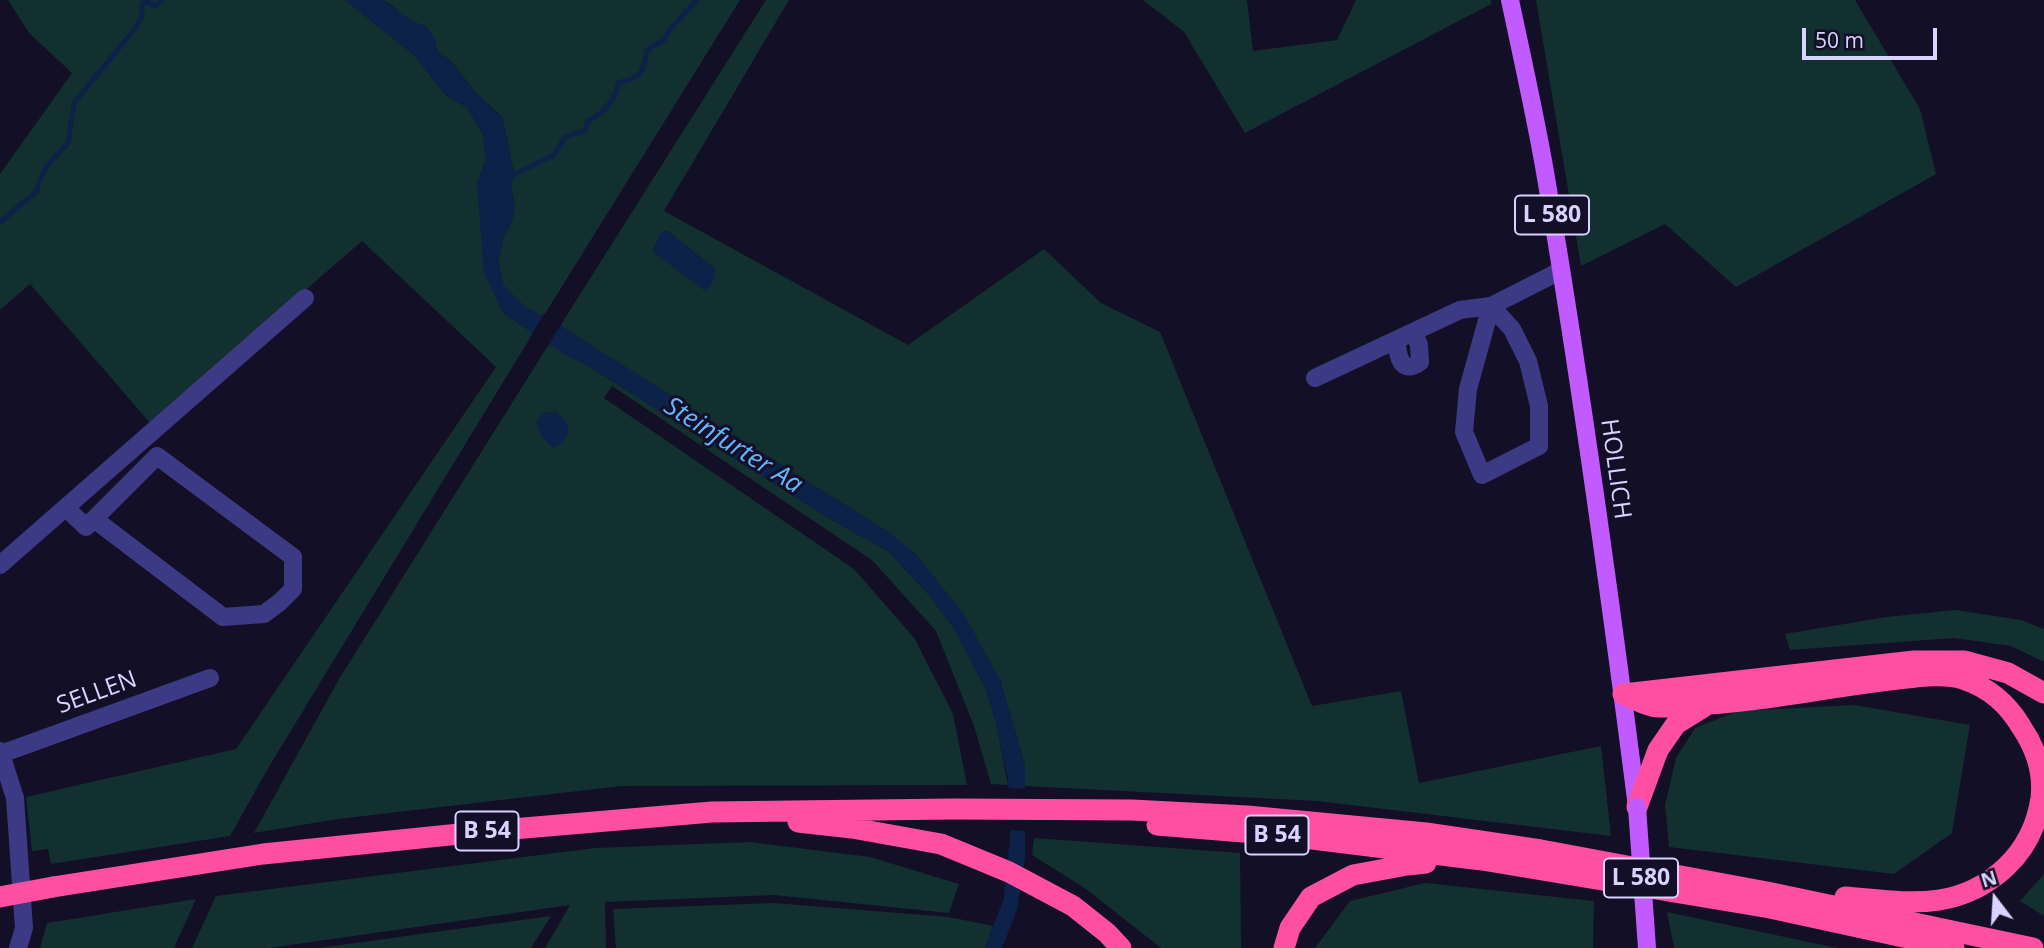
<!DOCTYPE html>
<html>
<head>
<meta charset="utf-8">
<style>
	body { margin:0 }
	#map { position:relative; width:2044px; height:948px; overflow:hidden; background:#130f26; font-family:"Open Sans",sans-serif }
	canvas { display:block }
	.north { position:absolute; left:1960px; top:864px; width:70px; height:70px; -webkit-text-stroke:5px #130f26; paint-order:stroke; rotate:343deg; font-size:19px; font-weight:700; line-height:28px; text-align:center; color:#d9d4ff }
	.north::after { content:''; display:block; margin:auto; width:24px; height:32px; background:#d9d4ff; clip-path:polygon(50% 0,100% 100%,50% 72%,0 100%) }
	.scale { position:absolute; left:1802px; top:28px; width:135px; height:32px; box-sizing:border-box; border:4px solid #d9d4ff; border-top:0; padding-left:9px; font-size:21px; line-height:24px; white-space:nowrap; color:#d9d4ff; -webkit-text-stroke:5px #130f26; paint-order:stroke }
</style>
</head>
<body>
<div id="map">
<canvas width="2044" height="948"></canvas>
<div class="north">N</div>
<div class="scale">50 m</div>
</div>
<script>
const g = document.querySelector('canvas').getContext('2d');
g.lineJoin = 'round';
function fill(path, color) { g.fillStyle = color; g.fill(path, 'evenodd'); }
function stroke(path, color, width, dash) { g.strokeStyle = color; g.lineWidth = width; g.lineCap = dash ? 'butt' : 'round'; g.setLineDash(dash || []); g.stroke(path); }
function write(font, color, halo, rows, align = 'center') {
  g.font = font + ' "Open Sans",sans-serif'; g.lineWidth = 6; g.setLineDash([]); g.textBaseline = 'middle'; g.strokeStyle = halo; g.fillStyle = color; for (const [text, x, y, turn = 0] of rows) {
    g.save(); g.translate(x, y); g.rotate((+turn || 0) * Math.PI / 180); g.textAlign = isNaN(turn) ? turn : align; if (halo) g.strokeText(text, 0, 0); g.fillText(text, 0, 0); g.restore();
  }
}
const green = new Path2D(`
	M8,0H345L414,55L446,95L468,108L483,134L486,159L477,184L503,313L533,333L270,765L230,836L51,864L48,849L32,851L26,797L236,749L496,367L362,241L151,424L30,284L0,310V174L72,73L29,33Z
	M383,0H740L543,317L525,307L503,285L498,262L503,239L512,220L515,205L511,188L514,172L502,117L474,91L452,62L437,51C433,26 426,30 407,18C399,13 392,5 383,0Z
	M766,0H789L664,211L908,345L1044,249L1101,303L1160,332L1312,706L1401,691L1419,783L1601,746L1611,836L1317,801L1025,786V766L1000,680L888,532L560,326ZM664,231L669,232L715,269L654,247Z
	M1143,0H1247L1253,51L1337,40L1356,0H1491V4L1245,133L1184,32Z
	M1536,0H1855L1920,109L1936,174L1736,287L1665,224L1581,266Z
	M549,344L595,370L830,519L888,551L930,596L955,630L985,687L996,722L1008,785L991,784L974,726L936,631L872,560L612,386L604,398L854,569L915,639L953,714L967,785L621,786L338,819L254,833L339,679Z
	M1955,610L2021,620L2044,629V662L2011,646L1954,638L1790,650L1785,634L1886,617Z
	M1854,705L1970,725L1952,833L1894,874L1669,847L1665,805L1676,758L1695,728L1738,711Z
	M1034,838L1240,853L1241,948H1161L1086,889L1032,855Z
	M750,842L870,857L959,884L949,913L774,895L605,902L606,948H545L570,905L269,948H192L216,896L595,848Z
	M2044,874V916L2020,901Z
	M1425,883L1594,901L1593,948H1315L1350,901Z
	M196,899L174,948H40L47,923Z
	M774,903L949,917L993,926L985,948H616L613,909Z
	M1667,912L1837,948H1674Z
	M551,916L531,948H319Z`);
const water = new Path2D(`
	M345,0H383L408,19L427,27L435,40L437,51L452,62L474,91L502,117L514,172L511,188L515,205L512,220L503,239L498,262L503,285L525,307L564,328L888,532L916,554L964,614L1000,680L1025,766V859L1017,910L1002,948H985L1004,898L1010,838L1008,779L996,722L985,687L955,630L930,596L888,551L830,519L595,370L564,354L503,313L484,273L477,184L486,159L483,134L468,108L446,95L414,55Z
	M664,231L669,232L715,269C716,277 712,287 705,291L653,252L660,234Z
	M557,412L567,424L569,432L564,441L553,448L541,436L536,421L543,413Z`);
const pier = new Path2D(`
	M544,314L562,323L547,347L531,336Z
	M1005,788L1028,789V831L1006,830Z`);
const stream = new Path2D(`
	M509,177L554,155L565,137L585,130L588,121C603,114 616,99 618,83C643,76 642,75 647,50L665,39L669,30L697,0
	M0,222L37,191L39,181L47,166L68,143L74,103L133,31L142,17V4L146,1L155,6L162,0`);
const minor = new Path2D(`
	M1397,340C1397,355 1401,376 1420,362L1419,345L1414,333
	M1315,378L1460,310L1491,306L1512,329L1528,361L1539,406V446L1482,475L1464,432L1468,389L1491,306L1560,271
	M66,508L86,527L157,456L293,557V589L280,602L264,614L223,617L94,519
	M0,565L305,298
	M0,751L15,798L24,928L18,948
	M1,754L210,678`);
const major = new Path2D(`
	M1510,0C1522,57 1535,114 1545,172C1581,383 1610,595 1637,807`);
const highway = new Path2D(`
	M1623,694C1632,698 1642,704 1652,706C1663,709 1678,706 1689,705C1756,703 1822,688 1889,680C1910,678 1942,672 1963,679C1990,688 2008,704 2022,728C2036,749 2044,772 2041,798C2037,825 2026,848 2006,867C1957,913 1906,902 1845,897
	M1624,694L1914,661H1964L2008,673L2044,693
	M1637,807L1658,750L1676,724L1705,706
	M798,822L852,828L941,844L1009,872L1073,906L1107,933L1121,948
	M1157,825L1280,835L1482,860L1770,908L1954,948
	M53,887L263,854L489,831L712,812L953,809L1132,810L1247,816L1426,833L1541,850L1767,892L2033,948
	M1284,948L1290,928L1311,897L1353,875L1407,865L1426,863`);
const majorBridge = new Path2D(`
	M1637,807L1647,948`);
const highwayBridge = new Path2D(`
	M0,897L53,887`);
const shields = [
	[1552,215,74],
	[487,831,63],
	[1277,835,63],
	[1641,878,74]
];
const shieldNames = [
	["L 580",1552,215],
	["B 54",487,831],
	["B 54",1277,835],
	["L 580",1641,878]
];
const streetNames = [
	["HOLLICH",1615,469,82],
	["SELLEN",97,693,-20]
];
const waterNames = [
	["Steinfurter Aa",733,446,32]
];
fill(green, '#12302f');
fill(water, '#0c2248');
fill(pier, '#130f26');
stroke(stream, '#0c2248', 5);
stroke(minor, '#3d3a85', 18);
stroke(major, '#c25bff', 18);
stroke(highway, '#ff4fa3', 21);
stroke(majorBridge, '#c25bff', 18);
stroke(highwayBridge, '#ff4fa3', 21);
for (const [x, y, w] of shields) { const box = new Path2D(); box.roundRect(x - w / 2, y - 19.5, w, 39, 5); g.fillStyle = '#130f26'; g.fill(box); stroke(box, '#d9d4ff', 2); }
write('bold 23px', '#d9d4ff', null, shieldNames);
write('24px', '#d9d4ff', '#130f26', streetNames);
write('italic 26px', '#62b6ff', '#130f26', waterNames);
</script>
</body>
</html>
